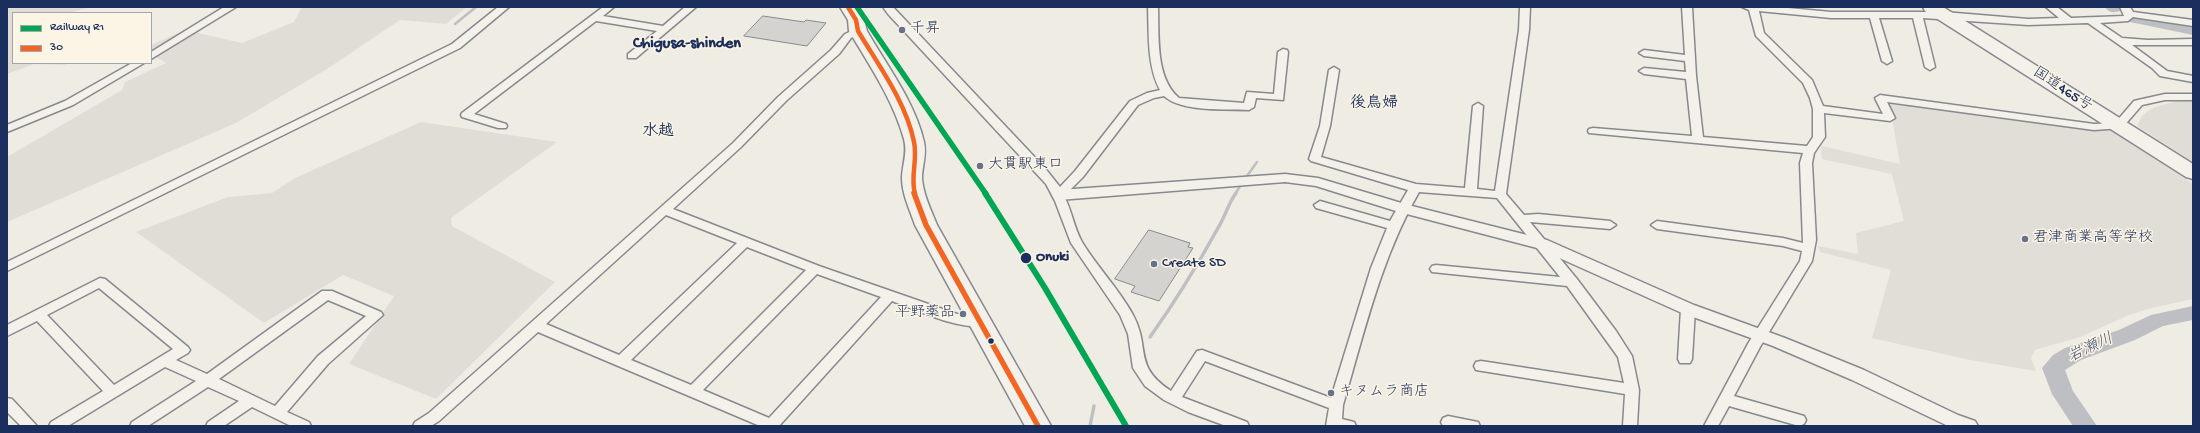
<!DOCTYPE html>
<html>
<head>
<meta charset="utf-8">
<style>
	body { margin:0 }
	#map { position:relative; width:2200px; height:433px; overflow:hidden; background:#efece4; font-family:"Gochi Hand",sans-serif }
	canvas { display:block }
	.frame { position:absolute; inset:0; border:8px solid #1b2f5e; pointer-events:none }
	.legend { position:absolute; left:12px; top:12px; width:140px; height:52px; box-sizing:border-box; background:#fcf5e5; border:1px solid #a2a6af; margin:0; padding:5px 7px; list-style:none; font-size:12px; color:#1b2f5e }
	.legend li { display:flex; align-items:center; gap:8px; height:20px }
	.legend b { width:20px; border:1px solid #a2a6af }
</style>
</head>
<body>
<div id="map">
<canvas width="2200" height="433"></canvas>
<div class="frame"></div>
<ul class="legend">
<li><b style="height:5px;background:#00a651"></b>Railway R1</li>
<li><b style="height:5px;background:#f26522"></b>30</li>
</ul>
</div>
<script>
const g = document.querySelector('canvas').getContext('2d');
g.lineJoin = 'round';
function fill(path, color) { g.fillStyle = color; g.fill(path, 'evenodd'); }
function stroke(path, color, width, dash) { g.strokeStyle = color; g.lineWidth = width; g.lineCap = dash ? 'butt' : 'round'; g.setLineDash(dash || []); g.stroke(path); }
function write(font, color, halo, rows, align = 'center') {
  g.font = font + ' "Gochi Hand","Klee One",sans-serif'; g.lineWidth = 3; g.setLineDash([]); g.textBaseline = 'middle'; g.strokeStyle = halo; g.fillStyle = color; for (const [text, x, y, turn = 0] of rows) {
    g.save(); g.translate(x, y); g.rotate((+turn || 0) * Math.PI / 180); g.textAlign = isNaN(turn) ? turn : align; if (halo) g.strokeText(text, 0, 0); g.fillText(text, 0, 0); g.restore();
  }
}
const built = new Path2D(`
	M1883,101L2112,131L2193,184V299L2152,308L2129,315L2080,337L2035,350L2031,358L2036,371L1970,360L1872,338L1891,270L1820,252L1818,246L1858,254L1856,233L1904,221L1892,174L1822,159L1821,152L1822,146L1900,164L1892,118Z`);
const green = new Path2D(`
	M7,7H91L69,13H13V63H68L64,65L34,64L7,74Z
	M302,7H467L446,24L400,20L327,69L236,123L7,222V157L122,90L125,82L166,63L151,54V45L185,30L242,43L294,22Z
	M2179,101H2193V162L2137,126C2144,107 2161,105 2179,101Z
	M421,122L557,142L451,218L452,226L555,282L436,399L349,364L394,296L343,275L264,323L136,232L228,197L272,193L295,178Z`);
const streamFar1 = new Path2D(`
	M455,24L476,7
	M1247,176L1257,162
	M1235,194L1241,185`);
const stream = new Path2D(`
	M1150,337C1175,302 1197,266 1218,228C1225,217 1228,204 1236,193
	M1090,426L1094,406`);
const river = new Path2D(`
	M2105,7H2122L2123,8L2120,11C2114,13 2109,13 2105,7Z
	M2135,14L2193,25V35L2130,22L2127,19L2130,16Z
	M2193,306V320L2163,326L2135,340L2081,360L2065,370L2073,391L2097,426H2073L2052,394L2042,368L2053,355L2065,348L2119,330L2151,315Z`);
const building = new Path2D(`
	M763,16L804,22L806,20L826,23L807,46L744,36Z
	M1149,230L1190,243L1188,247L1193,248L1159,301L1131,292L1135,286L1115,279Z`);
const minor = new Path2D(`
	M224,7H236L151,59V52Z
	M498,7H509L460,48L7,271V262L452,44Z
	M603,7H614L603,16L663,26L685,7H696L636,58H628V54L657,31L596,21L474,114L506,124L507,126L506,128H498L462,117L461,115L462,113Z
	M883,7H893L1044,167L1060,187L1075,171L1130,101L1147,93L1160,90C1147,66 1149,34 1148,7H1158C1159,35 1155,78 1179,98L1244,103L1247,92L1274,94L1278,52L1283,49L1287,50L1288,52L1283,100L1256,98L1254,107L1249,110C1226,109 1181,112 1164,96L1154,98L1138,105L1083,177L1064,196C1072,211 1074,228 1082,242C1097,267 1119,289 1133,315C1151,348 1132,365 1171,391L1197,351L1202,350L1331,398L1371,268L1387,228L1316,208L1314,205L1320,201L1390,221L1408,190L1311,161L1309,159L1320,126L1329,70L1334,67L1339,70L1330,126L1321,157L1416,184L1465,188L1473,106L1478,103L1483,106L1477,189L1495,191L1519,30L1520,7H1530L1529,30L1506,194L1524,215L1538,214L1610,221L1616,225L1610,229L1530,222L1577,279L1616,331L1632,356L1639,390L1637,426H1623L1625,394L1476,370L1474,366L1476,362L1481,361L1624,383L1618,357L1567,286L1432,272L1430,269L1432,266L1436,265L1560,277L1497,198L1419,192C1381,258 1364,333 1343,405L1342,419L1354,422L1356,426H1326L1329,408L1205,361L1182,397L1247,422L1249,426H1226L1188,412L1164,400L1145,386L1133,368L1128,334L1120,315L1071,243L1055,201L1046,184L888,14Z
	M1682,7H1692L1696,76L1703,137L1807,146L1813,137V109L1810,98L1803,83L1756,36L1749,10L1742,7H1777L1831,12H1944L2028,19L2059,18L2046,7H2057L2071,18L2124,16L2120,7H2130L2133,12L2193,20V26L2133,17L2128,21L2100,23L2122,38L2148,40L2193,39V45H2132L2167,71L2193,76V82L2160,76L2152,68L2088,23L2028,25L1923,18L1935,67L1930,70L1925,67L1913,18H1879L1892,61L1887,64L1882,61L1870,18H1831L1759,11L1764,33L1812,80L1823,106L1883,114L1875,98L1880,95L2094,124L2115,123L2134,101L2138,100L2165,94H2193V100H2165L2142,105L2122,128L2094,130L1887,102L1895,118L1890,121L1824,113L1825,137L1814,153L1812,163L1816,240L1812,261L1760,347L1734,396L1804,416L1806,420L1804,424L1799,426L1729,406L1718,426H1704L1749,342L1800,261L1802,251L1783,246L1657,229L1651,225L1657,221L1783,238L1803,243L1800,163L1803,153L1589,133L1588,131L1589,129L1593,128L1692,136L1686,79L1644,74L1639,71L1644,68L1686,72L1685,61L1644,56L1639,53L1644,50L1685,55Z
	M858,28L863,31L851,38L839,54L786,101L741,147L673,209L819,266L957,314L985,319L987,322L985,325C963,332 914,309 892,301L779,426H760L538,332L439,421L431,426H413L415,422L429,413L472,375L733,143L778,97L831,50L845,34ZM666,215L737,243L619,355L546,324ZM747,247L806,270L691,385L631,360ZM817,274L881,297L769,418L703,390Z
	M132,63H144L73,105L7,132V125L65,101Z
	M100,278L105,279L188,347L190,350L188,353L176,360L207,374L322,291H332L381,312L383,315L328,364L287,412L309,422L311,426H291L252,407L224,426H206L208,422L239,401L208,387L148,426H130L132,422L196,381L165,367L68,426H49L51,422L103,391L37,321L7,336V325ZM99,288L173,349L114,385L47,315ZM328,300L366,316L318,356L275,406L219,379Z
	M1688,304L1693,306L1695,309L1692,359L1690,363H1680L1678,359L1681,309L1683,306Z
	M7,398L12,399L37,426H21L7,412Z
	M1448,416L1478,422L1480,426H1443L1441,422L1443,418Z`);
const tertiary = new Path2D(`
	M1285,174L1318,178L1408,205L1547,240L1694,305L1785,338L1864,370L1958,415L1975,421L1978,426L1946,425L1852,380L1773,346L1682,313L1537,248L1399,212L1316,186L1285,182L1059,200L1054,198L1052,195L1054,192L1059,190Z`);
const trunk = new Path2D(`
	M840,7H856L864,20L867,31C887,66 915,102 924,142C927,155 922,166 922,178C923,194 931,210 937,225L1051,426H1025L915,225C910,210 902,194 902,178C902,165 908,153 904,139C893,100 870,66 849,31L848,20Z
	M1923,7H1943L2193,164V179L2186,177L1925,11Z`);
const bus1Far1 = new Path2D(`
	M848,7L856,20L858,31C879,66 906,102 914,142C918,160 910,176 915,194`);
const bus1 = new Path2D(`
	M914,193L926,225L1038,426`);
const rail1Far1 = new Path2D(`
	M857,7L986,194`);
const rail1 = new Path2D(`
	M985,193L1045,288L1126,426`);
const markers = [
	[902,30,4,"#65718d"],
	[980,166,4,"#65718d"],
	[2025,239,4,"#65718d"],
	[1026,258,6,"#1b2f5e"],
	[1154,264,4,"#65718d"],
	[963,314,4,"#65718d"],
	[991,341,3.5,"#1b2f5e"],
	[1331,393,4,"#65718d"]
];
const poiNames = [
	["千昇",910,30],
	["大貫駅東口",988,166],
	["君津商業高等学校",2033,239],
	["Create SD",1162,264],
	["平野薬品",955,314,"right"],
	["キヌムラ商店",1339,393]
];
const streetNames = [
	["国道465号",2062,90,33]
];
const stopNames = [
	["Onuki",1036,258]
];
const neighbourhoodNames = [
	["Chigusa-shinden",687,45],
	["後鳥婦",1374,105],
	["水越",658,133]
];
const waterNames = [
	["岩瀬川",2091,349,-25]
];
fill(built, '#e0ded7');
fill(green, '#e0ddd7');
stroke(streamFar1, '#bebfc2', 2.5);
stroke(stream, '#bebfc2', 3.5);
fill(river, '#bebfc2');
fill(building, '#d5d3d0');
stroke(building, '#86898e', 1);
stroke(minor, '#86898e', 3);
stroke(tertiary, '#86898e', 3);
stroke(trunk, '#86898e', 3);
fill(minor, '#f4f1eb');
fill(tertiary, '#f4f1eb');
fill(trunk, '#f4f1eb');
stroke(bus1Far1, '#f26522', 4.5);
stroke(bus1, '#f26522', 5.5);
stroke(rail1Far1, '#00a651', 5.5);
stroke(rail1, '#00a651', 6);
for (const [x, y, r, color] of markers) { const dot = new Path2D(); dot.arc(x, y, r, 0, 2 * Math.PI); g.fillStyle = color; g.fill(dot); stroke(dot, '#fcf5e5', 1.5); }
write('15px', '#1b2f5e', '#fcf5e5', poiNames, 'left');
write('15px', '#1b2f5e', '#fcf5e5', streetNames);
write('bold 15px', '#1b2f5e', '#fcf5e5', stopNames, 'left');
write('bold 16px', '#1b2f5e', '#fcf5e5', neighbourhoodNames);
write('italic 16px', '#465478', '#fcf5e5', waterNames);
</script>
</body>
</html>
